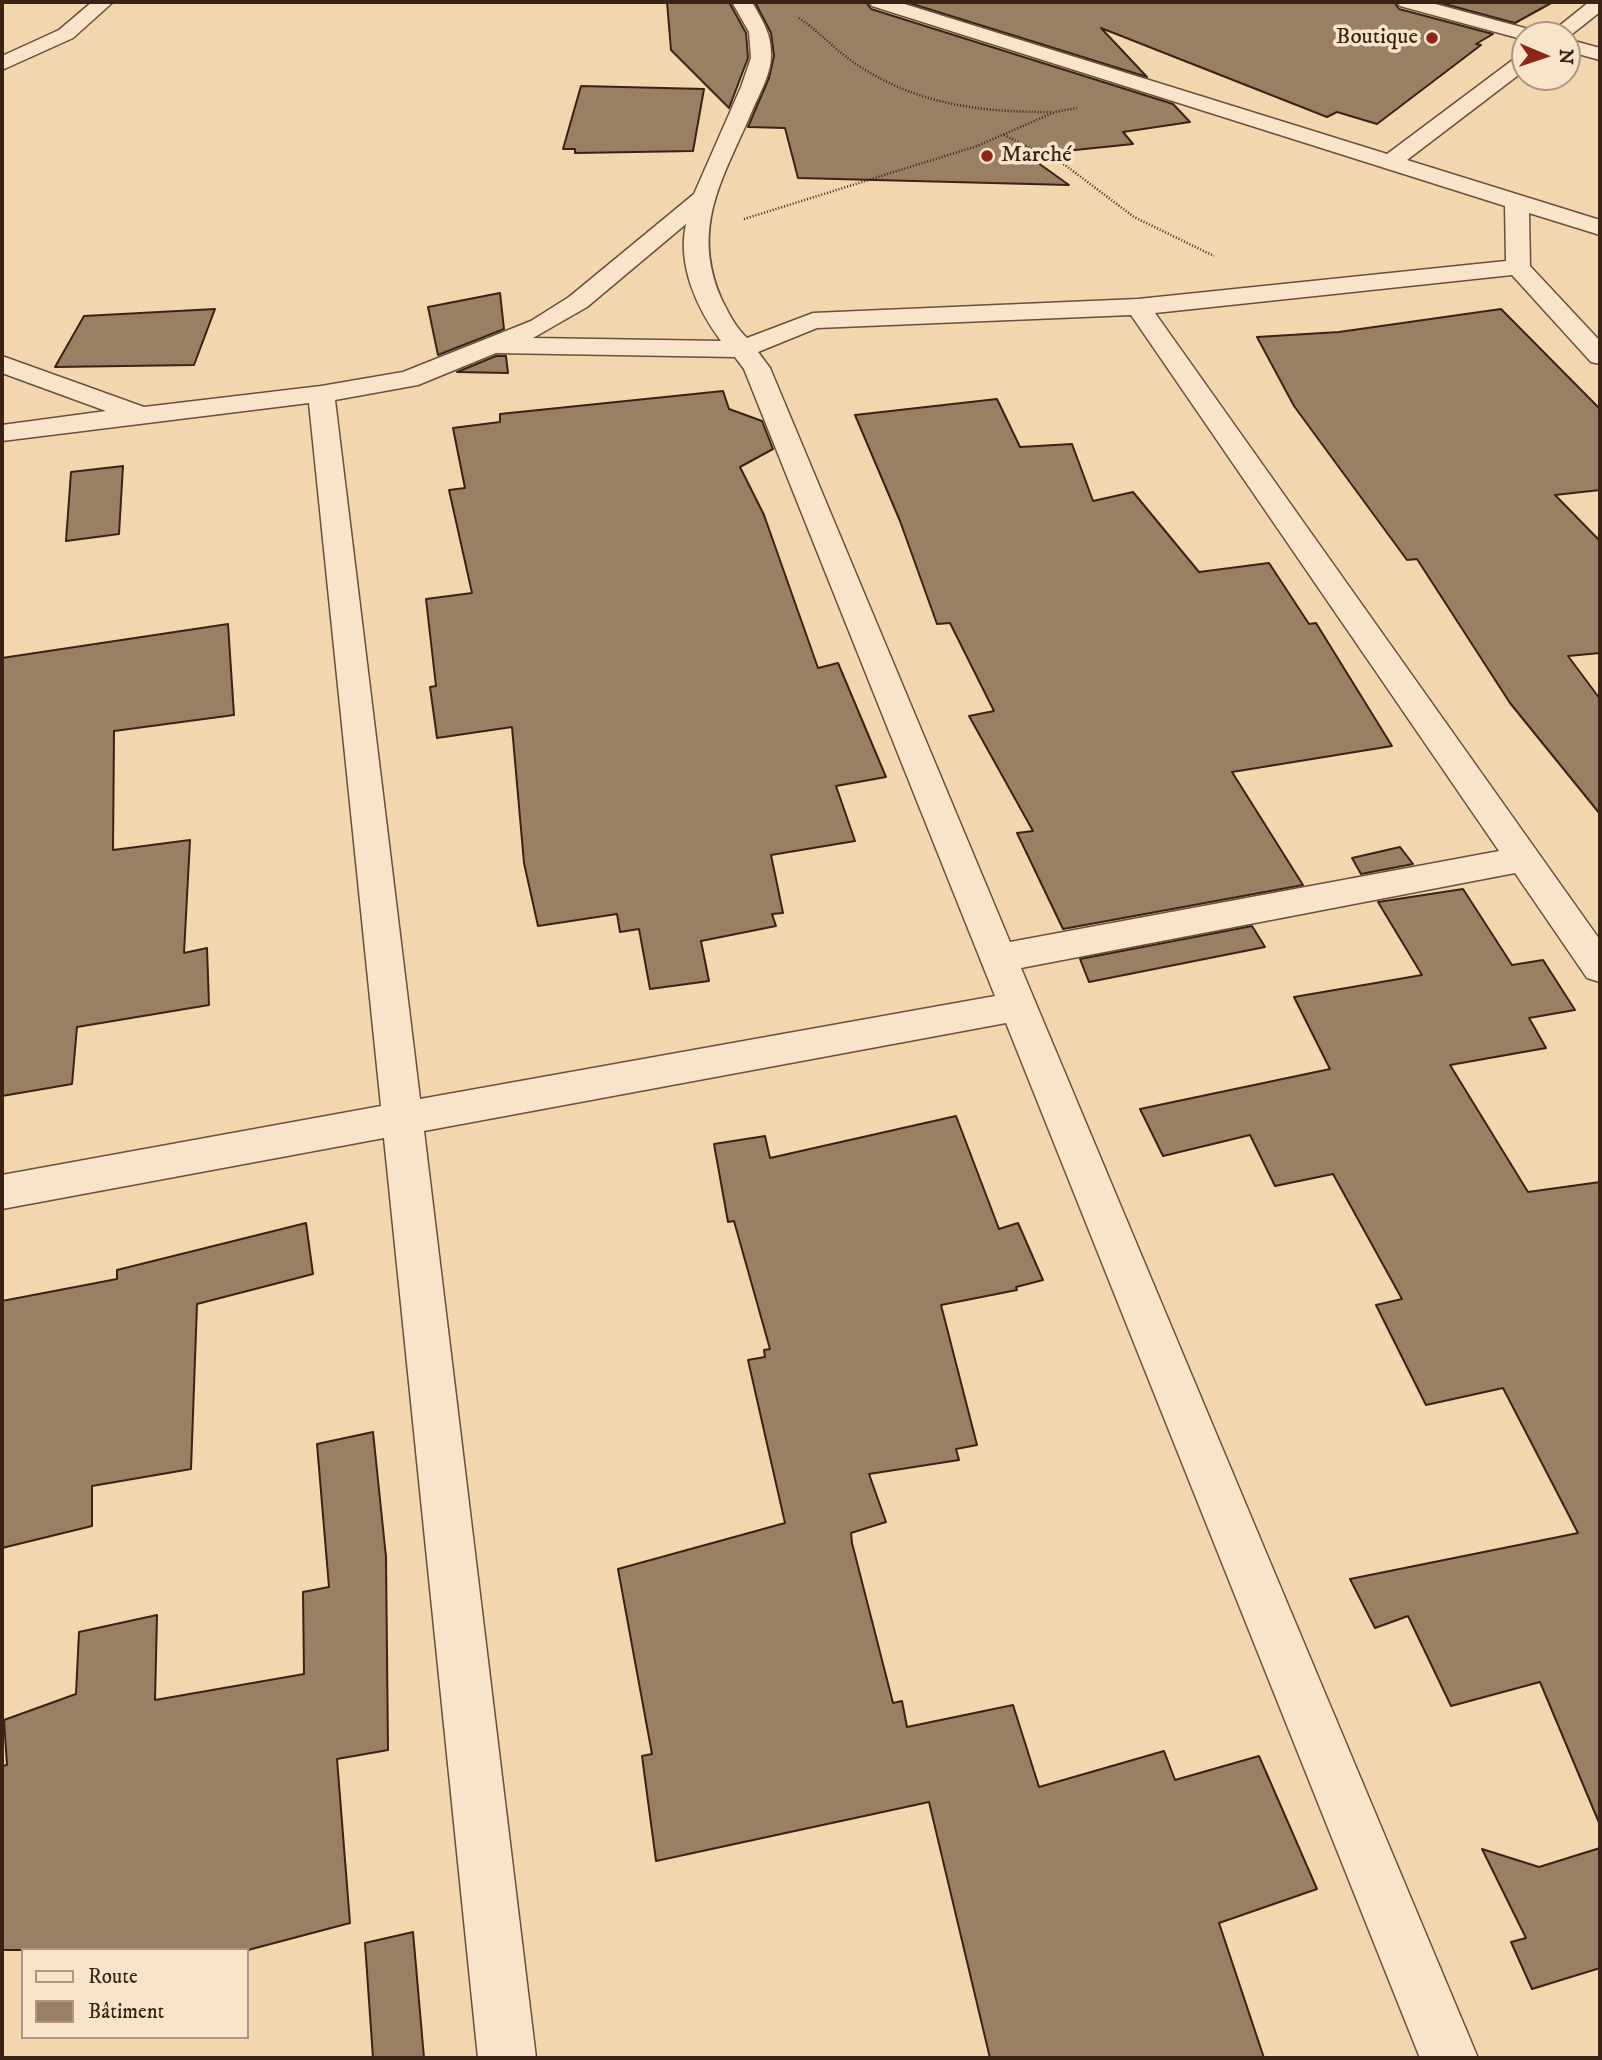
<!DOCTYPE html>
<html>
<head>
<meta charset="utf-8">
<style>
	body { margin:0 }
	#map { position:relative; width:1602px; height:2060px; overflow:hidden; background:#f2d6ad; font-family:"IM FELL DW Pica",serif }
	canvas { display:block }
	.frame { position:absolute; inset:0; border:4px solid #392316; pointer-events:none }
	.legend { position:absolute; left:21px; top:1948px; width:228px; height:91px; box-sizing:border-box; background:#f7e4ca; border:2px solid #ab9782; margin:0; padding:9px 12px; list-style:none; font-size:21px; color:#392316 }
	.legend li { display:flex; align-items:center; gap:14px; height:35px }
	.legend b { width:35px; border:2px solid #ab9782 }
	.north { position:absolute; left:1511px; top:21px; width:70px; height:70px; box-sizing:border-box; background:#f7e4ca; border:2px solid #ab9782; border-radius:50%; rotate:92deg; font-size:19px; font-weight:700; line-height:28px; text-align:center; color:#392316 }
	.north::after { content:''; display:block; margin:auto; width:24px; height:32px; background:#8f2418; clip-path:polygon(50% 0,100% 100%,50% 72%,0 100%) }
</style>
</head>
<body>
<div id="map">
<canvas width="1602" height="2060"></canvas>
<div class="frame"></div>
<ul class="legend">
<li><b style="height:9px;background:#f7e4ca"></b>Route</li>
<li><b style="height:19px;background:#998065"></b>Bâtiment</li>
</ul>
<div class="north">N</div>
</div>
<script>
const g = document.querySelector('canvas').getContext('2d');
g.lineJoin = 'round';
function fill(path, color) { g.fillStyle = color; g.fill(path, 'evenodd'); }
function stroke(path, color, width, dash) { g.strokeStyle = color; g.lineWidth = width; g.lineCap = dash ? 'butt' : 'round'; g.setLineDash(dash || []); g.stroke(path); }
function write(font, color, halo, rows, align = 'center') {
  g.font = font + ' "IM FELL DW Pica",serif'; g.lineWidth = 7; g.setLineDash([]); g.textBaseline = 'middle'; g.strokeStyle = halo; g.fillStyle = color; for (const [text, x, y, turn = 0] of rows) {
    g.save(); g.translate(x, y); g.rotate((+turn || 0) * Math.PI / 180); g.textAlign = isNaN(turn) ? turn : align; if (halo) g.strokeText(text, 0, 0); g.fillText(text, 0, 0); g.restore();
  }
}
const building = new Path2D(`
	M667,2H729L746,33L748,58L729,108L671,50Z
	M755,2H866L871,9L1173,104L1190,122L1123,132L1133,144L1027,155L1069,185L798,178L785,128L748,127L769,78L774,56L771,33Z
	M906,2H1394L1399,9L1493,34L1476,44L1481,45L1377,124L1337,112L1327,117L1101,28L1147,77Z
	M1437,2H1553L1515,23Z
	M581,86L704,89L693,151L575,153V149H563Z
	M500,293L504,329L438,355L428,307Z
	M215,309L194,365L55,367L84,316Z
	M1501,309L1600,409V490L1555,495L1600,541V653L1568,656L1600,699V814L1510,703L1417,559L1407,560L1294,406L1257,337L1339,332Z
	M496,356H506L508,373L457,372Z
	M723,391L729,409L762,421L773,449L740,467L764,515L818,668L838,663L886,777L836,786L855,841L771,855L783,913L772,914L776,926L701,941L709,981L650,989L639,929L620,932L617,914L538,926L524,863L512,727L437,738L430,687L436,686L426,599L472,593L449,490L465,488L453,428L500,422V414Z
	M997,399L1020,447L1072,444L1093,501L1133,492L1199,572L1269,563L1309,624L1316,623L1392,746L1232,772L1303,885L1063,929L1017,833L1033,831L969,716L994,711L950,623L937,624L900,521L855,415Z
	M123,466L119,534L66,541L71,472Z
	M228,624L234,715L114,731L113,850L190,840L184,953L207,948L209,1005L77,1027L72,1084L2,1096V658Z
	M1400,847L1413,864L1361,874L1352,858Z
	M1463,889L1512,965L1543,960L1575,1010L1529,1018L1546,1048L1450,1065L1528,1192L1600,1182V1825L1540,1682L1451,1706L1408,1616L1375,1628L1350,1579L1578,1533L1503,1388L1426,1405L1376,1305L1402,1299L1333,1174L1275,1186L1250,1135L1163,1156L1140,1109L1330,1069L1294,997L1422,975L1378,902Z
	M1252,926L1265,947L1089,982L1080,959Z
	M956,1116L999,1229L1018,1223L1043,1280L1016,1287L1017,1290L941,1305L977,1445L956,1449L959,1460L869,1474L886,1522L851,1533L852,1543L893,1703L902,1701L907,1727L1013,1705L1039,1787L1164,1751L1175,1780L1259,1756L1317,1889L1219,1923L1264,2058H990L929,1802L656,1861L642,1756L652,1754L618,1569L785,1523L748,1360L765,1357L764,1350L770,1349L734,1221L728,1222L714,1144L765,1136L770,1158Z
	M306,1223L313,1274L197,1304L191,1469L92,1486V1526L2,1548V1301L117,1279V1270Z
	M373,1432L386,1557L388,1750L337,1759L350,1923L248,1950H2V1766L7,1765L4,1720L76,1694L79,1632L157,1615L155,1700L304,1674L303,1592L329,1587L317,1444Z
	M1600,1848V1968L1532,1989L1511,1942L1526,1938L1482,1849L1539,1867Z
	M413,1932L424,2058H373L365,1943Z`);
const path = new Path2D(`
	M799,18C820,32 837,52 859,66C919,105 981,112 1051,112
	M1004,135L1065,165L1134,217L1214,256
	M744,219L977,146L1055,112L1077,108`);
const minor = new Path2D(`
	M92,2H113L73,38L2,70V56L59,30Z
	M732,2H752C762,20 772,34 771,56C771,74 759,95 752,111C724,177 690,226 721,298C728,312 735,327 747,338L813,313L1138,299L1506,261L1505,206L872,6L869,2H898L1387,154L1518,56L1525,54V70L1407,160L1600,220V235L1529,213L1530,266L1600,341V364L1591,362L1512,275L1155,313L1600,940V982L1587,978L1515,873L1021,968L1478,2058H1420L1006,1023L424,1131L536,2058H478L384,1138L2,1209V1175L381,1106L309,403L2,441V425L106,411L2,373V356L144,407L321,386L403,372L531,321L569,297L694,194L741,87L751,58L749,32ZM686,224C677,265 697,309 721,341L533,338L587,307ZM1131,315L1499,851L1010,942L770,368L758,352L817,328ZM496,353L735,357L744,369L995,996L420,1099L335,400L418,385Z
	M1589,2H1600V12L1567,38V35H1548Z`);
const tertiary = new Path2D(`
	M1397,2H1428L1536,31L1539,35H1525V40L1400,6Z
	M1567,39L1600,48V60L1567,51Z`);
const markers = [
	[1432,38,7,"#8f2418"],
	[987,156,7,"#8f2418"]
];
const farPoinames = [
	["Boutique",1418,38],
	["Marché",1001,156,"left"]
];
fill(building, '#998065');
stroke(building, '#392316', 2);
stroke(minor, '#67503c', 3);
stroke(tertiary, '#67503c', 3);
stroke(path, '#392316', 2.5, [1, 2]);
fill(minor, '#f7e4ca');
fill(tertiary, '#f7e4ca');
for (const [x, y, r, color] of markers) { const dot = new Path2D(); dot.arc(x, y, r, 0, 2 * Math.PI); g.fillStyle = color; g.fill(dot); stroke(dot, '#f7e4ca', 2.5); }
write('23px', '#392316', '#f7e4ca', farPoinames, 'right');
</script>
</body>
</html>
